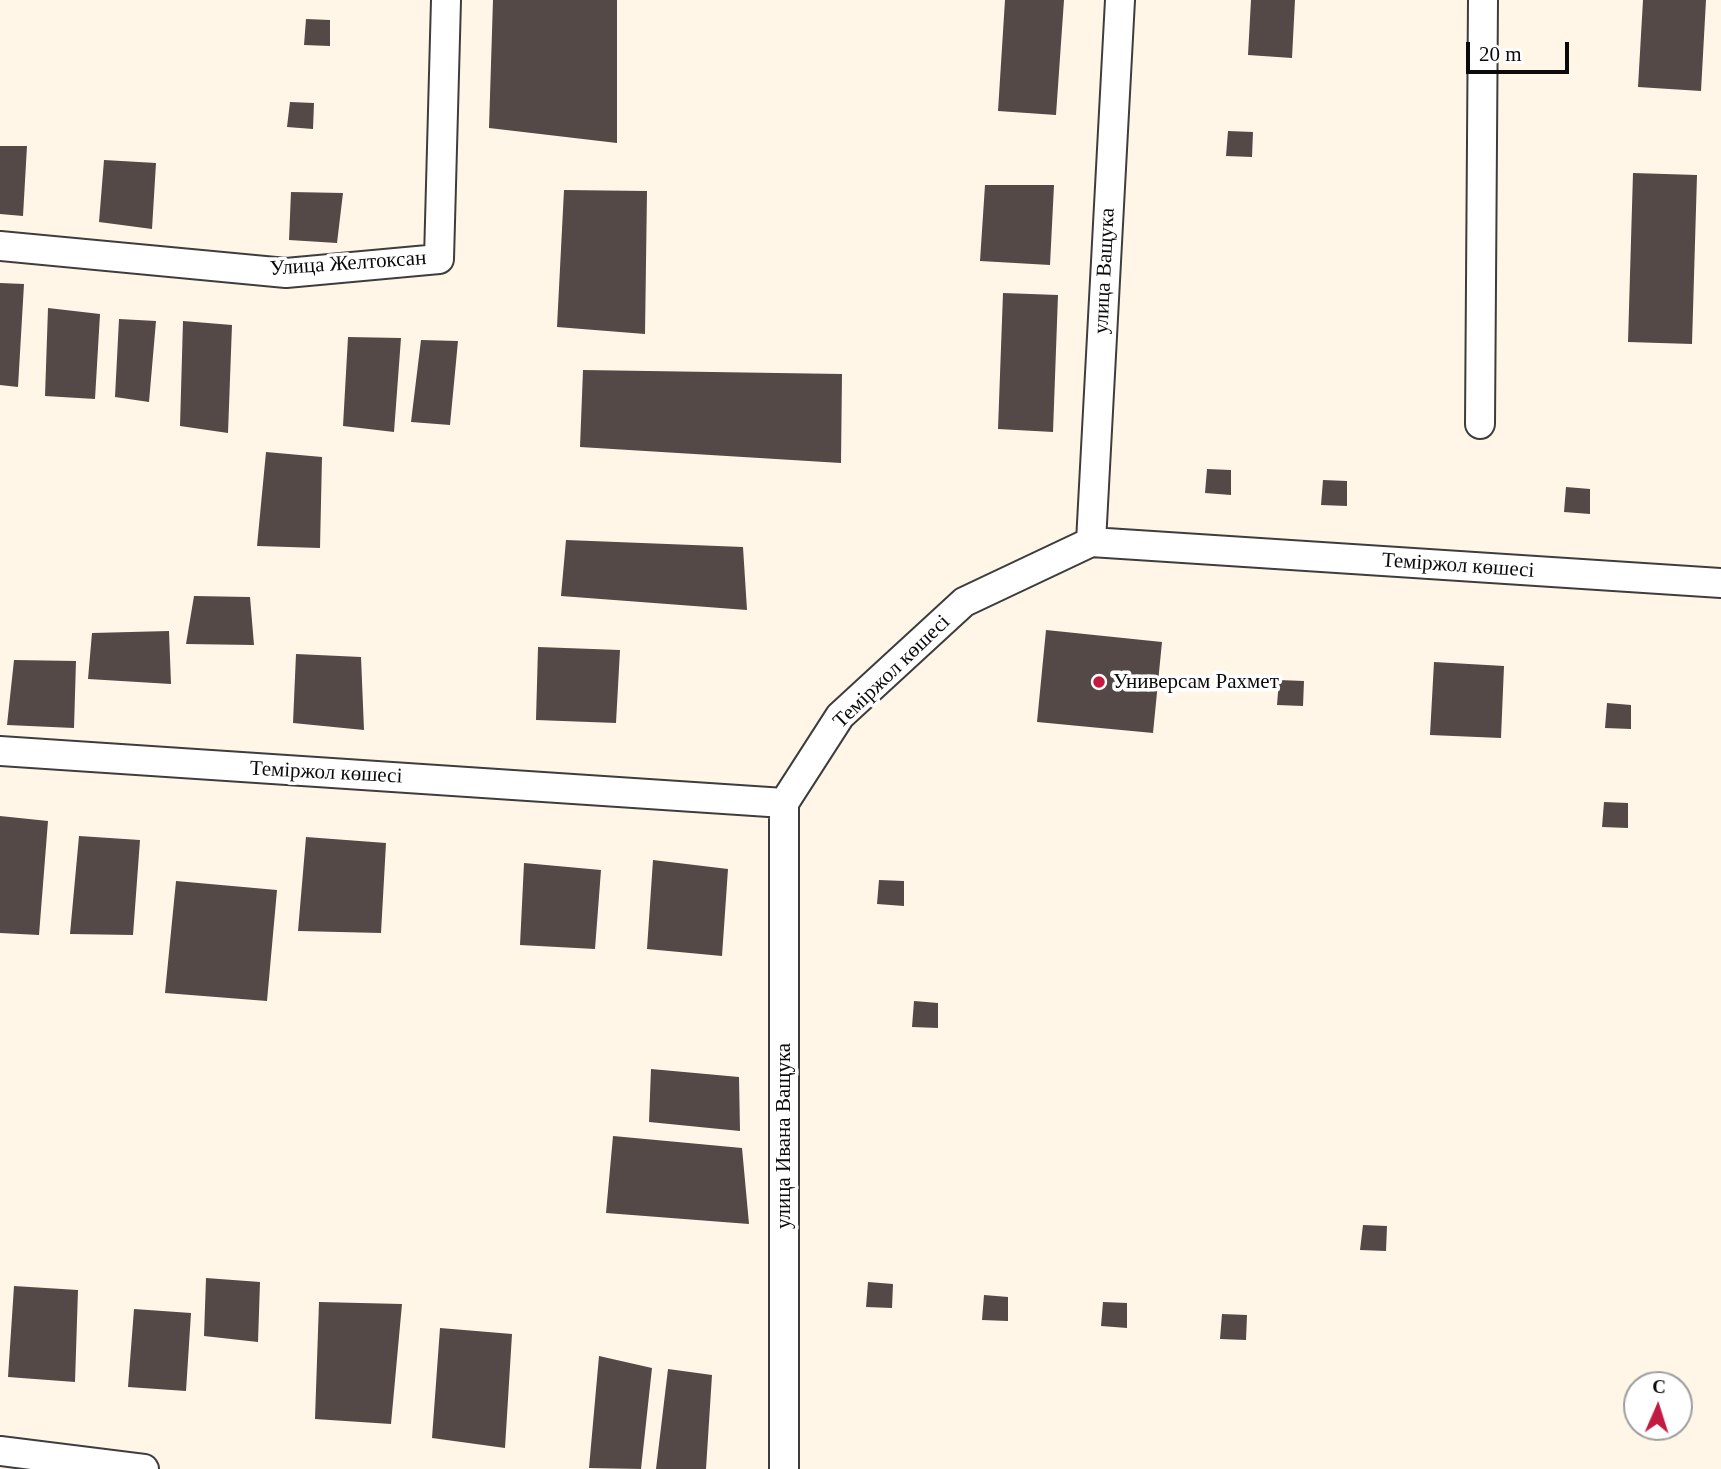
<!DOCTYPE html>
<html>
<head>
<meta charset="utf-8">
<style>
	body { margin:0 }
	#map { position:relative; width:1721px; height:1469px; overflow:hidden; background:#fff6e8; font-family:Georgia,serif }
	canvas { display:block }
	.north { position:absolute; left:1623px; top:1371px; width:70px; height:70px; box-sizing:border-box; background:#fff; border:2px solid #9d9d9d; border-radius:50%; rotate:3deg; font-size:19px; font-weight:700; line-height:28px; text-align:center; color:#0a0a0a }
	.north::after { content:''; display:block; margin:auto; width:24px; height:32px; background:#c31a41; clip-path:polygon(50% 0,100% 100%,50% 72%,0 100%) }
	.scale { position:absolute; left:1466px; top:42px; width:103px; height:32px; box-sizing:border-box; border:4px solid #0a0a0a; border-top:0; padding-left:9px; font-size:21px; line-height:24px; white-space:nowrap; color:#0a0a0a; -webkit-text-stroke:5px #fff; paint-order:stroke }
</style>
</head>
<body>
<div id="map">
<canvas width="1721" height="1469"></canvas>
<div class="north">С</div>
<div class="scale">20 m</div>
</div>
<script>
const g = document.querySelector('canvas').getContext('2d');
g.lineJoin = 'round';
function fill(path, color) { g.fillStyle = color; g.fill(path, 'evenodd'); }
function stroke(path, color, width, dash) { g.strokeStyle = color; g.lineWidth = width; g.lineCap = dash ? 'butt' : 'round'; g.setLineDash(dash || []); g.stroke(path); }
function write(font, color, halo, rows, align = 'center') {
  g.font = font + ' Georgia,serif'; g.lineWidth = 7; g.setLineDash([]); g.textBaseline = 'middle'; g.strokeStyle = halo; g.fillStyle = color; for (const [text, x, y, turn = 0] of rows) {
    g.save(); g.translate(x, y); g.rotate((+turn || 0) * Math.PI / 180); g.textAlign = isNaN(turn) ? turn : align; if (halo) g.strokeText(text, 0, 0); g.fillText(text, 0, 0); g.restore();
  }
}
const building = new Path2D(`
	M493,0H617V143L489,128Z
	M1005,0H1064L1056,115L998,111Z
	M1251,0H1295L1292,58L1248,55Z
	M1643,0H1706L1701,91L1638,87Z
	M306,19L330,20V46L304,45Z
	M290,102L314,103L313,129L287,127Z
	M1228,131L1253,132L1252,157L1226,156Z
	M0,146H27L23,216L0,214Z
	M104,160L156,163L152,229L99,222Z
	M1633,173L1697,175L1692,344L1628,342Z
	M985,185H1054L1050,265L980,261Z
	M564,190L647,191L645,334L557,327Z
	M291,192L343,193L337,243L289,240Z
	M0,283L24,284L18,387L0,385Z
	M1003,293L1058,295L1053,432L998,429Z
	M48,308L100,314L95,399L45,396Z
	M119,319L156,321L149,402L115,397Z
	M183,321L232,325L228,433L180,426Z
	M348,337L401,338L394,432L343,426Z
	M421,340L458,341L450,425L411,422Z
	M583,370L842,374L841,463L580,447Z
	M266,452L322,457L320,548L257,546Z
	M1207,469L1231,470V495L1205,493Z
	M1323,480L1347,481V506L1321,505Z
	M1566,487L1590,489V514L1564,512Z
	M566,540L743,547L747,610L561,596Z
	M194,596L250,597L254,645L186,644Z
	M1046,630L1162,642L1153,733L1037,722Z
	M169,631L171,684L88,679L92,633Z
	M538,647L620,650L616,723L536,720Z
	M296,654L361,657L364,730L293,723Z
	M14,660L76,661L74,728L7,725Z
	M1434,662L1504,666L1501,738L1430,735Z
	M1279,680L1304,681L1303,706L1277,705Z
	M1607,703L1631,705V729L1605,728Z
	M1604,802L1628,803V828L1602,827Z
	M0,816L48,821L39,935L0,933Z
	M79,836L140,840L133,935L70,934Z
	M306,837L386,843L381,933L298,931Z
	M653,860L728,869L722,956L647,949Z
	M524,863L601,870L595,949L520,945Z
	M879,880L904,881V906L877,904Z
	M176,881L277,890L267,1001L165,993Z
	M914,1001L938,1003V1028L912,1027Z
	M651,1069L739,1077L740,1131L649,1122Z
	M613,1136L742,1148L749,1224L606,1213Z
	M1363,1225L1387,1226L1386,1251L1360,1250Z
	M206,1278L260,1282L258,1342L204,1336Z
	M868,1282L893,1284L892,1308L866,1307Z
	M14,1286L78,1290L75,1382L8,1377Z
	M984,1295L1008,1297V1321L982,1320Z
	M319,1302L402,1304L391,1424L315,1419Z
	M1103,1302L1127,1303V1328L1101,1326Z
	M134,1309L191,1313L186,1391L128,1387Z
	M1222,1314L1247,1315L1246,1340L1220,1339Z
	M440,1328L512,1334L505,1448L432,1438Z
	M599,1356L652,1368L641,1469L589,1468Z
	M668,1369L712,1375L706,1469H656Z`);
const minor = new Path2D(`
	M0,246L286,273L439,259L446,0
	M1480,424L1483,0
	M1091,542L1120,0
	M0,751L784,803
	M784,803L840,716L964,602L1091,542L1721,583
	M0,1451L144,1469
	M784,1469V803`);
const markers = [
	[1099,682,7,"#c31a41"]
];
const streetNames = [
	["Улица Желтоксан",348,264,-4],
	["улица Ващука",1105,271,-87],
	["Теміржол көшесі",1458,566,4],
	["Теміржол көшесі",892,672,-44],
	["Теміржол көшесі",326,773,3],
	["улица Ивана Ващука",784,1136,-90]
];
const poiNames = [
	["Универсам Рахмет",1113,682]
];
fill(building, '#544946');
stroke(minor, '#3d3d3d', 32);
stroke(minor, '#fff', 28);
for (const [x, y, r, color] of markers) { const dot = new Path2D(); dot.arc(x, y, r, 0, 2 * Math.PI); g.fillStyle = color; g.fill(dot); stroke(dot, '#fff', 2.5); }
write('21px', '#0a0a0a', '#fff', streetNames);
write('21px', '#0a0a0a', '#fff', poiNames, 'left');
</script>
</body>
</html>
